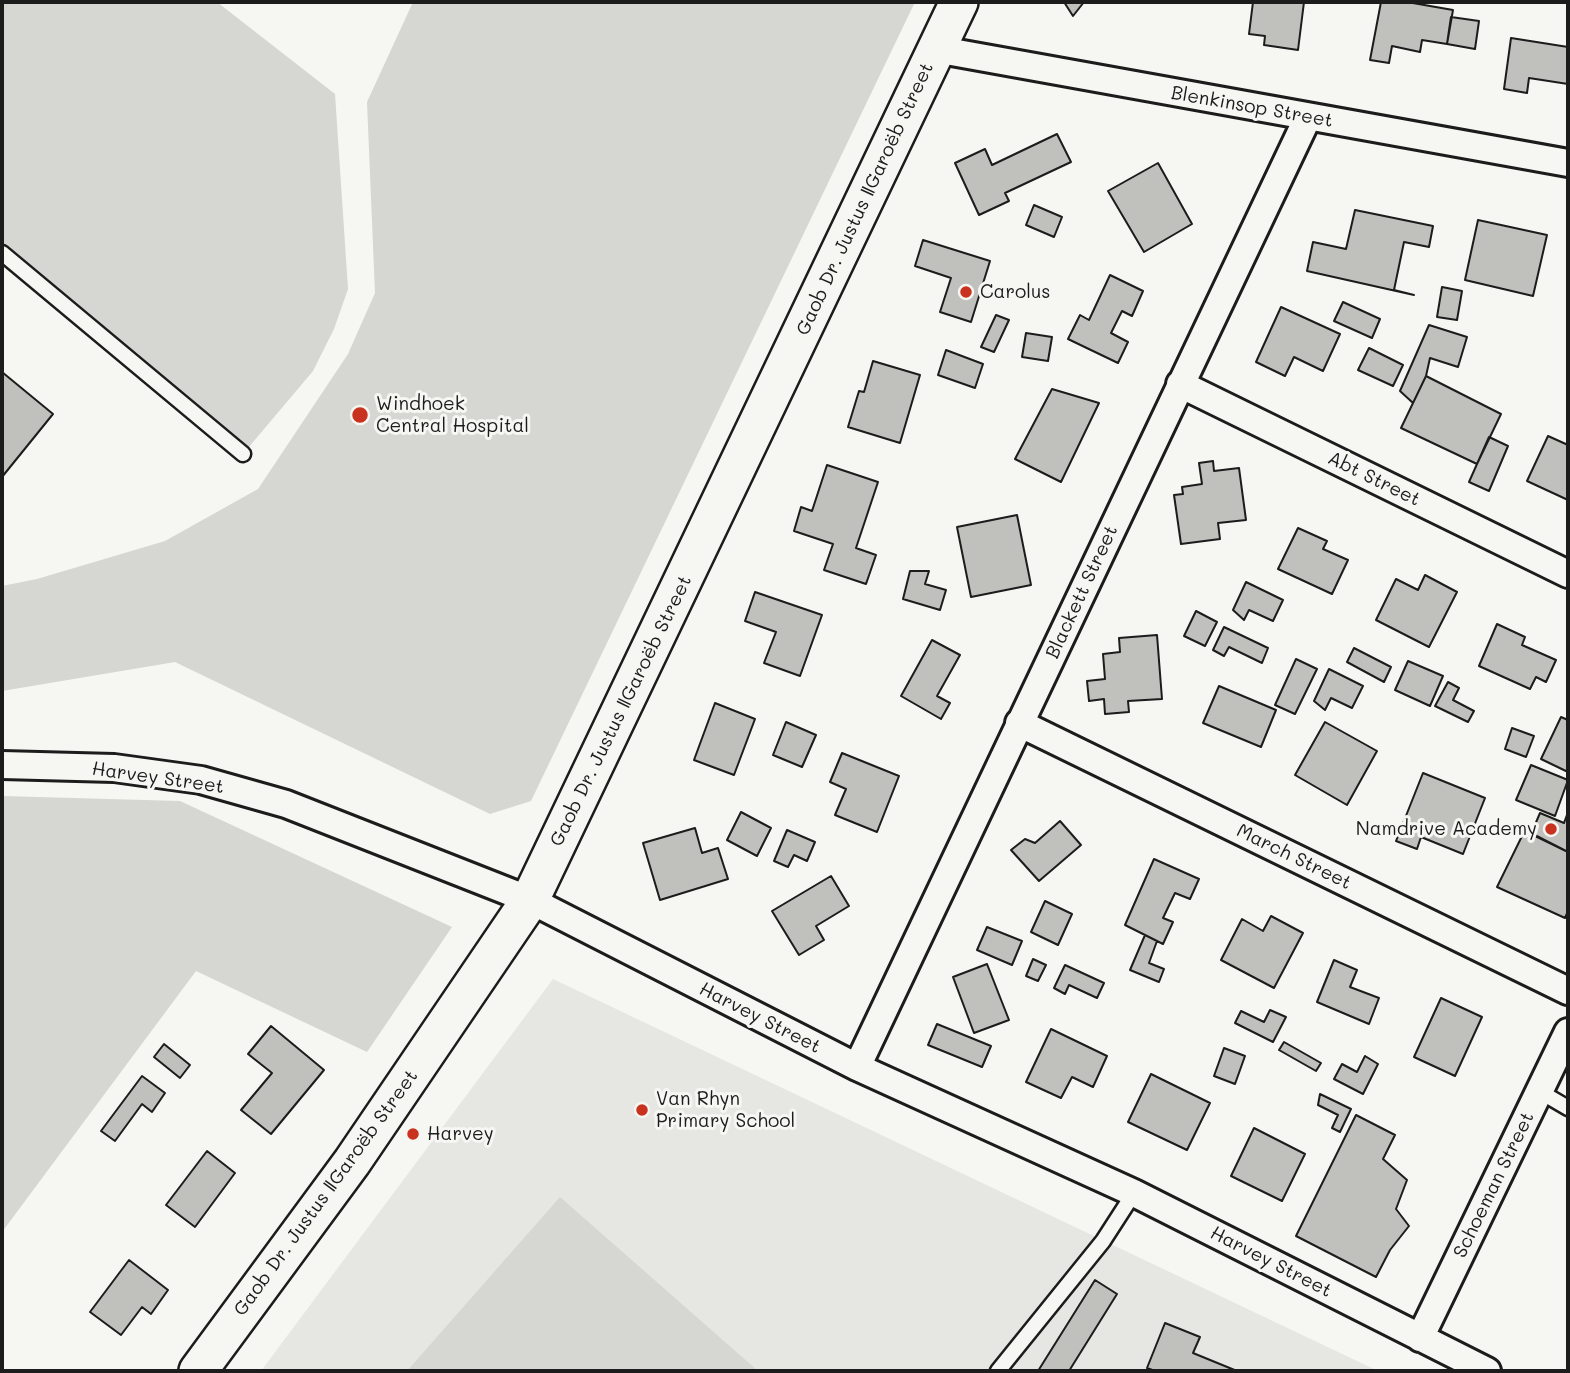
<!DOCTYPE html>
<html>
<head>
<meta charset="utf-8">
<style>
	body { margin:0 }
	#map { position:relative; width:1570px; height:1373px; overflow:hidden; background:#f6f6f2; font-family:Mali,sans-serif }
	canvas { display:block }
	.frame { position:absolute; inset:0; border:4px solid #1c1c1c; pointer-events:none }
</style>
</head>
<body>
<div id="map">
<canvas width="1570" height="1373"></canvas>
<div class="frame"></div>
</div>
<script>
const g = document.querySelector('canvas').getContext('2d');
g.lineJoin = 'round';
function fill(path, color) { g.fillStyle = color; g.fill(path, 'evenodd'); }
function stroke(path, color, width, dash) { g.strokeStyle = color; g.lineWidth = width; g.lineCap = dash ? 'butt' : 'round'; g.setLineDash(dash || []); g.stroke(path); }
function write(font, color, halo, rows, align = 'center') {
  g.font = font + ' Mali,sans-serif'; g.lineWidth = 6; g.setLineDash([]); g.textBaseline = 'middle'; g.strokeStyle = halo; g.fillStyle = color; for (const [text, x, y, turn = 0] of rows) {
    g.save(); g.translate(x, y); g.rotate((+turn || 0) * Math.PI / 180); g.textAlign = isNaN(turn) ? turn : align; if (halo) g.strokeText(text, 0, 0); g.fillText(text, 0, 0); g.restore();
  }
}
const built = new Path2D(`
	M553,979L1378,1371H261Z`);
const green = new Path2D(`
	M2,2H217L335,94L348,289L334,329L313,371L243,454L2,253Z
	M413,2H915L531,801L490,814L175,662L2,691V586L37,579L165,541L258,489L348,354L375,293L367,102Z
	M2,796L180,801L452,927L367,1052L196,971L2,1232Z
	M560,1197L758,1371H407Z`);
const building = new Path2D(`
	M1064,2H1084L1073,16Z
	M1253,2H1304L1298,50L1264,45L1265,36L1249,34Z
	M1381,2H1407L1453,10L1447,44L1422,40L1420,52L1392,46L1389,63L1370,60Z
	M1451,17L1479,21L1475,49L1447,44Z
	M1511,38L1568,47V84L1529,78L1527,93L1504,89Z
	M1057,134L1071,162L1005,193L1009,201L979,215L955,163L985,149L992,165Z
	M1158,163L1192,224L1144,252L1108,191Z
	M1034,205L1062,217L1054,237L1026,225Z
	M1355,210L1433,226L1429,247L1404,242L1394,290L1414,295L1307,271L1313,242L1346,249Z
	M1478,220L1547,235L1533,296L1465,280Z
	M923,240L990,261L971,322L940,312L951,278L915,266Z
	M1110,275L1143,291L1132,316L1122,311L1111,333L1128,342L1118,363L1068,339L1080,315L1089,320Z
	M1442,287L1462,291L1457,320L1437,317Z
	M1343,302L1380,319L1372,338L1334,321Z
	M1281,307L1340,334L1323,371L1294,357L1285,376L1256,362Z
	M996,315L1009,320L994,352L981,347Z
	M1429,325L1467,337L1458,367L1430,358L1426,376L1413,403L1400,391Z
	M1026,333L1052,337L1048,361L1022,357Z
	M1369,348L1403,365L1393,386L1358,370Z
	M946,350L983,364L975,388L938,375Z
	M873,361L920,375L900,443L848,427L859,391L864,392Z
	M2,372L53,414L2,477Z
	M1426,376L1501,414L1477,464L1401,428Z
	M1052,389L1099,403L1061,482L1015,459Z
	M1548,436L1568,445V500L1527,481Z
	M1489,437L1508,446L1489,491L1469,482Z
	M1213,461L1214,471L1239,468L1246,520L1218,523L1220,539L1181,544L1174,495L1183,494L1182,487L1202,484L1199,463Z
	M827,465L878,482L856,548L876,555L866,584L824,570L833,544L794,531L801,507L812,511Z
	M1017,515L1031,585L971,597L957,527Z
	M1298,528L1327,541L1323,549L1348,560L1332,594L1278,569Z
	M910,571H929L925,584L946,590L940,610L903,599Z
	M1425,575L1457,592L1429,647L1376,620L1396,579L1418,590Z
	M1246,582L1283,600L1273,621L1249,610L1244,620L1233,610Z
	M755,592L822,615L800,676L764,663L776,632L745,621Z
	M1196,611L1217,622L1205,646L1184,636Z
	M1497,624L1525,637L1522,645L1556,660L1546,682L1536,677L1530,689L1479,666Z
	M1224,627L1268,648L1262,663L1229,647L1224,656L1213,650Z
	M1157,635L1162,699L1128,701L1129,712L1105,714L1104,699L1089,701L1087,681L1105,679L1103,654L1120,652L1119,638Z
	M932,640L960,655L937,696L950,703L941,719L901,696Z
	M1354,648L1391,667L1384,682L1347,662Z
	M1296,659L1317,669L1295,714L1275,705Z
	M1408,661L1443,676L1430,706L1395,690Z
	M1329,669L1363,686L1352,708L1331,698L1325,710L1314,701Z
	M1448,682L1459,688L1453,700L1474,711L1468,722L1435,706Z
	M1219,686L1276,710L1261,747L1203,723Z
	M715,703L755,719L734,775L694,760Z
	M1561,717L1568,720V772L1541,759Z
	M786,722L816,735L802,767L773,755Z
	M1325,722L1377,751L1347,805L1295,775Z
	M1512,728L1534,736L1526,757L1505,749Z
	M842,753L899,776L877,832L835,815L846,789L830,782Z
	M1531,765L1568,780L1555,816L1516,800Z
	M1423,773L1485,798L1463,854L1421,837L1417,849L1396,841Z
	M741,812L771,828L757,856L727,840Z
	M1568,812V852L1531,834L1540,813L1564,823Z
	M1060,821L1081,845L1039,881L1011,850L1025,839L1035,843Z
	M695,828L702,853L718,848L728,879L660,900L643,843Z
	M787,830L815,842L807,861L794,855L788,867L774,861Z
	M1525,830L1568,852V911L1565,918L1497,887Z
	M1154,859L1199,879L1190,899L1175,893L1163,918L1173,922L1163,944L1125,925Z
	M831,876L849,906L816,926L824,940L799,955L772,911Z
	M1045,901L1072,914L1058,945L1031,932Z
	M1271,916L1303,933L1274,988L1221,960L1242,919L1263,931Z
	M987,927L1022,941L1012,965L977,950Z
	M1145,935L1157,941L1149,963L1164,969L1159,982L1130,970Z
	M1033,959L1046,965L1038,981L1026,976Z
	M1334,960L1357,970L1350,987L1379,998L1369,1024L1317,1002Z
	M987,964L1009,1020L974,1033L953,977Z
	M1065,965L1104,983L1097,998L1069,985L1065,994L1054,988Z
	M1441,998L1482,1017L1455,1076L1414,1057Z
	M1270,1010L1286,1017L1273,1042L1235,1023L1241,1011L1264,1022Z
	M937,1024L991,1046L982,1067L928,1045Z
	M271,1026L324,1070L271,1134L241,1110L272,1073L248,1054Z
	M1051,1029L1107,1056L1093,1087L1072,1077L1061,1098L1026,1082Z
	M1284,1042L1321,1063L1316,1071L1279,1050Z
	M164,1044L190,1065L180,1078L154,1057Z
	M1224,1048L1245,1056L1235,1084L1214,1076Z
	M1365,1056L1378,1064L1363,1094L1334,1079L1342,1064L1357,1072Z
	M1151,1074L1210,1103L1187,1150L1128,1122Z
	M142,1076L165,1093L152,1112L142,1104L115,1141L101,1131Z
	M1320,1094L1351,1109L1340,1132L1332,1128L1338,1115L1318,1105Z
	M1356,1115L1395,1135L1383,1159L1407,1180L1396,1209L1409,1226L1390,1250L1376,1277L1296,1236Z
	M1254,1128L1305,1154L1282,1201L1231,1176Z
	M207,1151L235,1173L195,1227L166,1205Z
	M129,1260L168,1290L151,1314L142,1307L121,1335L90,1312Z
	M1095,1280L1117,1294L1069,1371H1038Z
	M1165,1323L1200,1337L1193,1353L1237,1371H1155L1147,1368Z`);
const lane = new Path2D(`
	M2,253L243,454
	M1539,1091L1568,1108
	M998,1371L1103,1241L1134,1193`);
const street = new Path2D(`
	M935,49L1568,163
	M1180,384L1568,574
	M1019,723L1568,991
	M2,765L114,768L201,780L286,804L530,900L857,1067L1134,1193L1487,1371
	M857,1067L1308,117
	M1420,1338L1568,1032`);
const secondary = new Path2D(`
	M198,1371L352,1162L530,900L959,2`);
const markers = [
	[966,292,7,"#c8321e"],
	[360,415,9,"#c8321e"],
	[1551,829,7,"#c8321e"],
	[642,1110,7,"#c8321e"],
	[413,1134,7,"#c8321e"]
];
const streetNames = [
	["Blenkinsop Street",1252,107,10],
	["Gaob Dr. Justus ǁGaroëb Street",865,199,-65],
	["Abt Street",1374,479,26],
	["Blackett Street",1082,592,-65],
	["Gaob Dr. Justus ǁGaroëb Street",621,711,-64],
	["Harvey Street",158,778,8],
	["March Street",1294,857,26],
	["Harvey Street",760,1018,27],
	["Schoeman Street",1494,1185,-64],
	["Gaob Dr. Justus ǁGaroëb Street",326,1193,-54],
	["Harvey Street",1271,1262,27]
];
const poiNames = [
	["Carolus",980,292],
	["Windhoek",376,404],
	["Central Hospital",376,426],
	["Namdrive Academy",1537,829,"right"],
	["Van Rhyn",656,1099],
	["Primary School",656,1121],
	["Harvey",427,1134]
];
fill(built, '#e6e6e2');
fill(green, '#d6d6d2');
fill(building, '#c0c0bd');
stroke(building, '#1c1c1c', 2);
stroke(lane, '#1c1c1c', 19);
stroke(street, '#1c1c1c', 32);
stroke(secondary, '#1c1c1c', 42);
stroke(lane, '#f6f6f2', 14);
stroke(street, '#f6f6f2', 26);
stroke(secondary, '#f6f6f2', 37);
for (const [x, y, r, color] of markers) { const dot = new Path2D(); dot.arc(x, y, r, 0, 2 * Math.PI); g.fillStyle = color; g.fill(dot); stroke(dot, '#f6f6f2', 2.5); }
write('19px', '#1c1c1c', '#f6f6f2', streetNames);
write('19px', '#1c1c1c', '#f6f6f2', poiNames, 'left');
</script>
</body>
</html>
